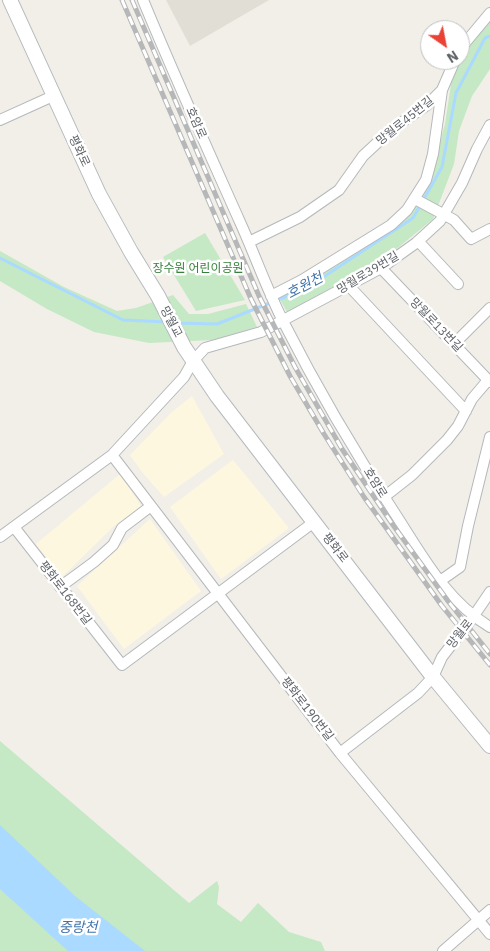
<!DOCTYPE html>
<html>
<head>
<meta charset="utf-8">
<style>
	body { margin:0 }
	#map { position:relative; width:490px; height:951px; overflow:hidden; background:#f1efe8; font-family:"IBM Plex Sans",sans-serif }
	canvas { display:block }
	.north { position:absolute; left:420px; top:20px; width:50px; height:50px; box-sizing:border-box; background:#fff; border:1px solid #bfc1c3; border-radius:50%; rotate:147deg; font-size:14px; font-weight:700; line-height:20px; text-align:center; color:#5f6368 }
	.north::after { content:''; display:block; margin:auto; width:18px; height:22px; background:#ea4335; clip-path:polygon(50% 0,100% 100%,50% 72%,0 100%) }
</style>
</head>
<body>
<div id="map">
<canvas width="490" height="951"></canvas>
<div class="north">N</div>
</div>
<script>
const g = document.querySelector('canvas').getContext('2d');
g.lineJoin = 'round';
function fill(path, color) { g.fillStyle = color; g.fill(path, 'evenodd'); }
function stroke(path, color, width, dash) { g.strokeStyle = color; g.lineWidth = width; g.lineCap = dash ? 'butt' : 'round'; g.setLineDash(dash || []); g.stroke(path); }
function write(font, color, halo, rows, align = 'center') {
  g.font = font + ' "IBM Plex Sans","Noto Sans KR",sans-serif'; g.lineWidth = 5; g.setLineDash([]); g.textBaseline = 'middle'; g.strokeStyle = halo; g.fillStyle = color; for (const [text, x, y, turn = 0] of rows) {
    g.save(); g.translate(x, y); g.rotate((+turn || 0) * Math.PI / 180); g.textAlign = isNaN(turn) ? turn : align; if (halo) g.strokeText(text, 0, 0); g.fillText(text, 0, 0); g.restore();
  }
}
const commercial = new Path2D(`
	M192,396L224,454L164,497L142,472L130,455L172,412Z
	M233,460L289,528L221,579L170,507Z
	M120,474L142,507L113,527L62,577L36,544Z
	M150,519L201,591L124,649L77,586Z`);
const education = new Path2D(`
	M166,0H269L190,46Z`);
const green = new Path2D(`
	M490,21V69L472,96L459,131L454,164L433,219L394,251L353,276L287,312L278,296L403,220L430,177L445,124L451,84L464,51Z
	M205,233L245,300L196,311L163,257Z
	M0,251L64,287L117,311L136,308L173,295L189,314H208L246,304L257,327L212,340L149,343L94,332L47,309L0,281Z
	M0,741L189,903L217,881L219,887L217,904L241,922L258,903L289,932L321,942L325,951H0Z`);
const water = new Path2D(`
	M0,825L75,896L145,951H68L0,889Z`);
const stream = new Path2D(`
	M0,258L123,320L167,322
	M175,323L217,324L305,289L413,218L442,167L456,93L485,38L490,36`);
const minor = new Path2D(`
	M143,0C174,75 207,148 240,222C255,255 267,290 284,323C317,388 354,451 394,512C422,555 446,601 490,627
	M460,49L490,13
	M0,120L53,96
	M415,199L454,220L471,239L490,229
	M418,241L458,284
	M249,242L300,217L339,190L363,156L392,129L427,105L442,90L455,60
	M381,268L490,382
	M349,286L466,411
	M271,296L302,280L391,225L407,210L426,180L433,154L442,90
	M454,344L490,308
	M112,455L340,753L490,934
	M384,497L412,475L447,440L458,426L472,399L488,380
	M14,527L122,665L314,522
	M0,537L112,455L184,377L193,361L205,348L261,332L381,268L416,243L440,221L462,183L477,149L490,125
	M440,581L460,567L468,526L490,437
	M60,587L94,562L113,545L122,528L151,506
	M340,753L418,693L433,677L442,657L473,617L490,592
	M443,951L490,910`);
const secondary = new Path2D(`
	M10,0L99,194L131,252L158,296L184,347L217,396L433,677L490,746`);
const rail = new Path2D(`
	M122,0L251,299L290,376L324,434L364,497L442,606L490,665
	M132,0L259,296L295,367L342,449L393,525L448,601L490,654`);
const streetNames = [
	["망월로45번길",405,121,-39],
	["호암로",196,123,66],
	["평화로",79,151,65],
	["망월로39번길",368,273,-31],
	["망월교",171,322,62],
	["망월로13번길",436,325,46],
	["호암로",375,483,58],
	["평화로",335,548,52],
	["평화로168번길",65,593,52],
	["망월로",460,634,-52],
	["평화로190번길",307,709,52]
];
const parkNames = [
	["장수원 어린이공원",198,269]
];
const waterNames = [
	["호원천",305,286,-28],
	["중랑천",78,928]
];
fill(commercial, '#fef7e0');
fill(education, '#e1ded6');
fill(green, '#c5e8c5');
fill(water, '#aadaff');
stroke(stream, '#aadaff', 3);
stroke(minor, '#b5b8bc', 12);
stroke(secondary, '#b6babf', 16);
stroke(minor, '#fff', 10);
stroke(secondary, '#fff', 14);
stroke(rail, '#b6b7b8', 5);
stroke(rail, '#fff', 3, [9]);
write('12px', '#5f6368', '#fff', streetNames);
write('12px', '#348238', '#fff', parkNames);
write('italic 14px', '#4174aa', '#fff', waterNames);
</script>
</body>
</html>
